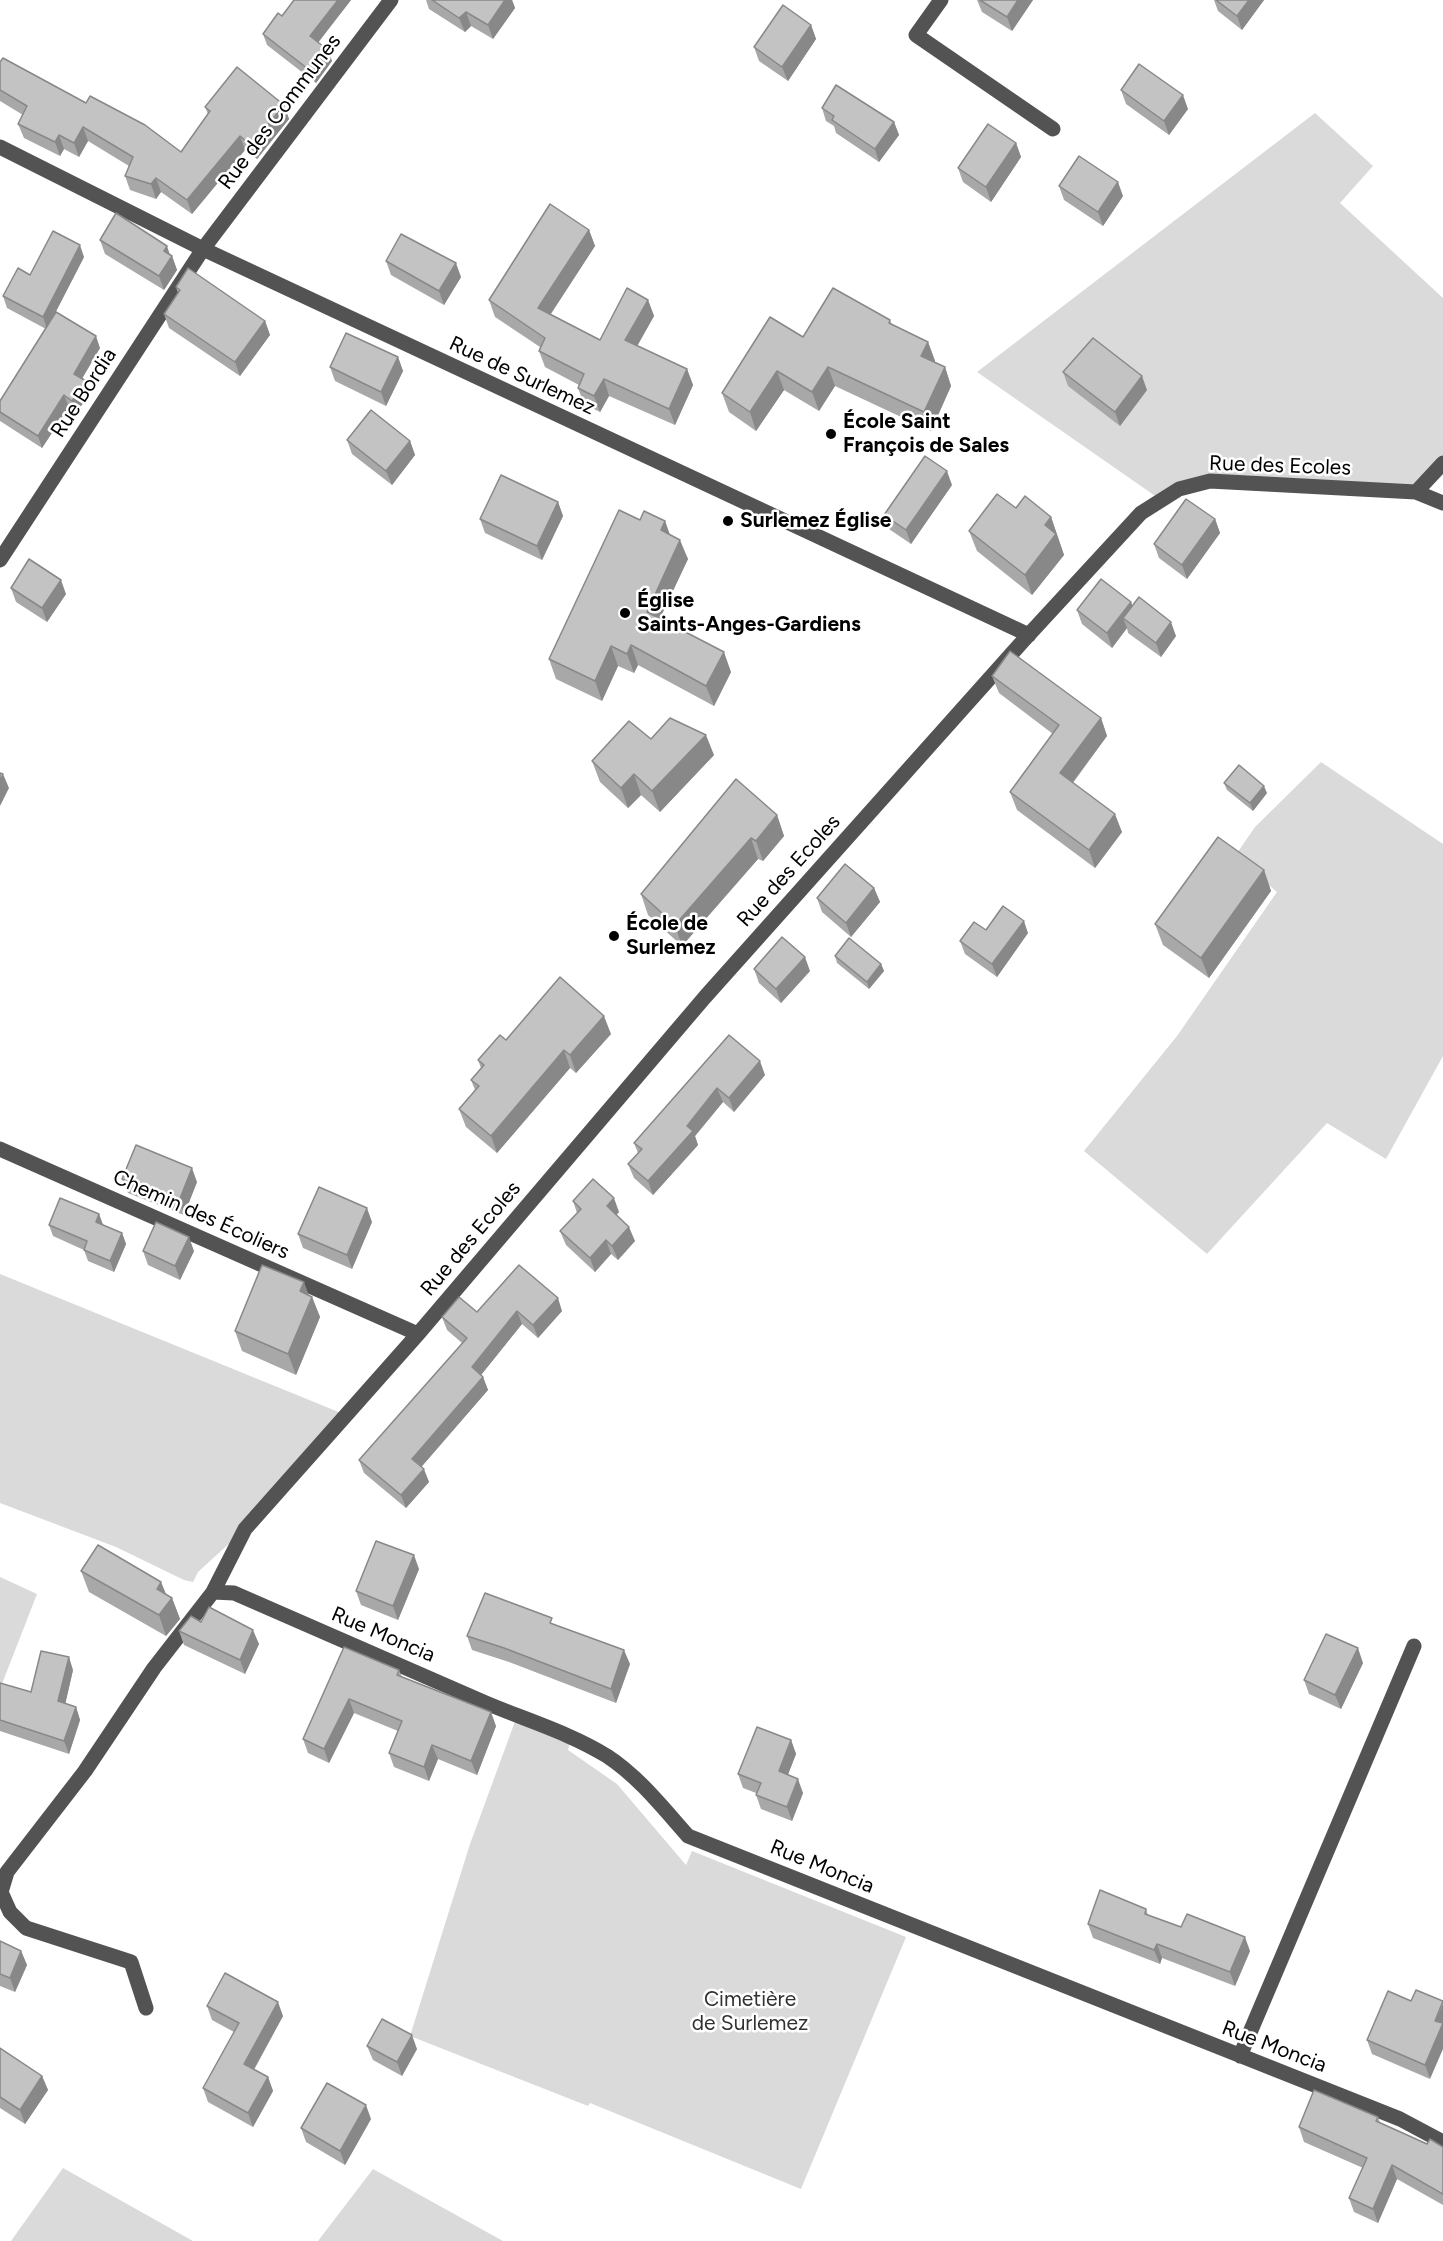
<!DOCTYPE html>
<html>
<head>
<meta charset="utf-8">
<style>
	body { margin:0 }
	canvas { display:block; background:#fff }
</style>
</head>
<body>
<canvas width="1443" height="2241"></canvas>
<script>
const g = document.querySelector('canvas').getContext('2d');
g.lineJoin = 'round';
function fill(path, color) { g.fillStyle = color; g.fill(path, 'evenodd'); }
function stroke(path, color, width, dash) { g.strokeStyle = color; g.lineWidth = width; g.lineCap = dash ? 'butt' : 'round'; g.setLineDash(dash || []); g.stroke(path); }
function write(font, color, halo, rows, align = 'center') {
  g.font = font + ' Figtree,sans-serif'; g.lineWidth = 5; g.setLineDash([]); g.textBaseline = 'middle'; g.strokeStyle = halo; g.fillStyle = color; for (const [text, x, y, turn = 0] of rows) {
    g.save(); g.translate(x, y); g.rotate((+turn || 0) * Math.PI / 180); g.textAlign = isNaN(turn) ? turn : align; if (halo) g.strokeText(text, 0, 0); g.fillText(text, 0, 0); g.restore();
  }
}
const green = new Path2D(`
	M1315,113L1373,166L1340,203L1443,298V463L1416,492L1210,481L1161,500L977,372Z
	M1321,762L1443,844V1056L1386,1159L1327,1123L1207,1254L1084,1151L1177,1036L1277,892L1235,856L1255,827Z
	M0,1274L346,1415L245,1529L198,1572L193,1582L184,1580L116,1547L0,1503Z
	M0,1577L37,1594L0,1689Z
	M517,1716L571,1738L568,1750L617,1784L686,1865L692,1851L906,1937L801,2189L590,2103L588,2106L410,2036L470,1844Z
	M63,2168L193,2241H11Z
	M373,2169L503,2241H318Z`);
const minor = new Path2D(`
	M941,0L916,35L1053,129
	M0,147L203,249L1029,635
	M1416,492L1443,503
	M0,560L203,249L391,0
	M0,1149L418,1334
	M213,1592L234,1593C318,1630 402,1666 486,1703C526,1720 570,1733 607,1756C639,1777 663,1808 688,1836L1400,2119L1443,2142
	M146,2008L131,1962L26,1928L10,1912L1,1892L7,1872L85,1771L154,1668L213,1592L245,1529L418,1334L705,997L1023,641L1141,513L1179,489L1210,481L1416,492L1443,463
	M1240,2056L1414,1646`);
const wall = new Path2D(`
	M351,0L318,42L332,61L316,83L267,45L263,34L282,16Z
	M426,0H512L515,8L493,39L471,26L465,32L429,9Z
	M977,0H1033L1012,31L982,12Z
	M1214,0H1264L1242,30L1218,11Z
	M811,25L816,39L788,81L759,61L754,47Z
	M0,62L86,103L181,152L208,114L205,107L284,105L289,119L257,159L245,150L192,214L161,192L156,199L130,190L125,176L129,166L88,141L79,157L64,149L60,156L24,138L18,124L23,115L0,101Z
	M1121,90L1188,109L1169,135L1126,104Z
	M822,108L894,122L899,135L879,162L836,133L834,126L826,121Z
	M1016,143L1021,157L991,202L963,182L958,168Z
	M1059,186L1123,196L1103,226L1064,200Z
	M589,230L595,246L551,314L600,340L648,300L654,316L637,346L687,369L693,385L675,425L609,396L600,412L584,404L578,388L579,385L545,367L539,351L540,347L495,317L489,300Z
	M100,240L169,254L172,256L177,270L164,290L105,254Z
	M84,257L52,319L100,348L82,379L90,393L77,412L69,407L42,448L0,421V401L46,329L7,308L3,296L30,275Z
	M386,261L461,277L444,305L391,275Z
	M176,287L265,321L270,335L240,376L169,328L164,314L178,293Z
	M890,320L892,325L928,342L935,361L934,362L945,367L951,386L931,431L835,386L819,411L784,390L756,431L729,412L722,393Z
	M398,357L403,371L386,406L335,381L330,367Z
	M1063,372L1147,390L1120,426L1068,386Z
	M347,440L410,441L415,455L392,485L352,454Z
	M952,485L911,544L889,529L884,515Z
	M558,502L563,516L542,560L485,533L480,519Z
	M1016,508L1051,517L1064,555L1032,595L977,551L969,531Z
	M1215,519L1220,533L1187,579L1159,558L1154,544Z
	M640,520L665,521L670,535L688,559L660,618L731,672L714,706L638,665L634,673L618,666L602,701L556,679L549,659Z
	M11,588L66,594L47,622L16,602Z
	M1131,602L1132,606L1176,636L1161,657L1128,633L1127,628L1112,648L1082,624L1077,610Z
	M992,676L1101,718L1107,736L1073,783L1122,832L1095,868L1017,810L1010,792L1053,734L999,693Z
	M651,739L714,755L660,812L641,795L628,808L600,782L592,761Z
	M1224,783L1267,793L1253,811L1227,790Z
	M777,815L784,836L763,861L758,859L682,946L648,915L641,894Z
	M1264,870L1271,891L1209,978L1163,945L1155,924Z
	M874,888L880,902L851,937L822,912L817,898Z
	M1028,933L997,977L965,954L960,941Z
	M835,956L881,964L884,971L869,989L837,963Z
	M754,969L810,971L781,1003L759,983Z
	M611,1034L576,1073L570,1068L497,1153L466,1127L459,1109L475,1090L471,1080L481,1068L478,1060L506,1040Z
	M729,1035L765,1075L734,1112L723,1102L695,1136L698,1145L653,1195L634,1178L628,1164L638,1153L634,1143Z
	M122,1179L197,1182L184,1215L128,1193Z
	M573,1201L619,1212L616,1215L635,1241L618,1260L611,1254L595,1272L566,1245L560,1231L577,1213Z
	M99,1214L103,1225L122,1233L126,1244L114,1272L88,1261L84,1250L53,1236L49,1225Z
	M372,1222L352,1269L303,1248L298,1234Z
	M143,1251H194L180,1280L148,1265Z
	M308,1295L312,1297L320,1317L296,1375L242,1351L235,1331Z
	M562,1311L538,1338L522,1324L481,1375L483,1377L488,1390L421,1467L429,1482L406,1508L364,1473L359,1460L462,1343L447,1330L442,1317L477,1312Z
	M419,1569L398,1620L361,1605L356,1591Z
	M81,1571L161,1582L166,1594L172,1598L180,1619L166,1636L89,1592Z
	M201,1622L259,1644L245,1674L184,1645L179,1631Z
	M555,1625L630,1664L616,1703L509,1662L472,1650L467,1636Z
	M344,1647L399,1670L402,1677L496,1726L477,1775L438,1759L429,1781L394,1767L389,1753L398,1731L354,1713L329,1763L308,1753L303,1739Z
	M1363,1663L1341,1709L1309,1694L1304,1680Z
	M73,1670L65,1704L76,1707L80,1720L69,1754L0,1731V1683L31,1692Z
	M791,1740L796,1754L788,1774L803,1793L792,1821L761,1809L756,1795V1793L743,1788L738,1774Z
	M1146,1909L1148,1915L1250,1951L1235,1986L1162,1958L1160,1964L1093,1938L1088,1924Z
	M0,1941L21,1951L27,1965L15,1992L0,1986Z
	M1411,2001L1430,2079L1372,2054L1367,2040Z
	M207,2006L283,2016L254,2070L268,2077L273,2091L253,2127L208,2102L203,2088L234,2032L212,2020Z
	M367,2046L417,2049L402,2076L373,2060Z
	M0,2048L42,2076L48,2090L25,2124L0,2108Z
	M1378,2117L1380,2123L1427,2144L1443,2147V2205L1397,2179L1378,2223L1354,2212L1349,2198L1363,2168L1304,2142L1299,2127Z
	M371,2119L345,2165L306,2142L301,2128Z`);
const shadedWall = new Path2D(`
	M338,0H351L314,48L310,36Z
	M505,0H512L515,8L493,39L488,25Z
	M1018,0H1033L1012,31L1007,17Z
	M1249,0H1264L1242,30L1237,16Z
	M466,12L471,26L465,32L459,18Z
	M811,25L816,39L788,81L782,67Z
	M328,50L332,61L316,83L312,72Z
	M1183,95L1188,109L1169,135L1164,121Z
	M284,105L289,119L257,159L251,145Z
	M894,122L899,135L879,162L875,149Z
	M83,127L88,141L79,157L74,143Z
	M59,135L64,149L60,156L55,142Z
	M240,136L245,150L192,214L187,200Z
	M1016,143L1021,157L991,202L986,187Z
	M156,178L161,192L156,199L151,184Z
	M1118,182L1123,196L1103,226L1098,212Z
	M589,230L595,246L544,324L538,308Z
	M80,245L84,257L47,329L43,317Z
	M167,246L171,258L172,256L177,270L164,290L159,276L164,251Z
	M456,263L461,277L444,305L439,291Z
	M648,300L654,316L631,357L625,340Z
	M265,321L270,335L240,376L235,362Z
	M96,336L100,348L78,385L74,374Z
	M928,342L935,361L928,375L921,356Z
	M398,357L403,371L386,406L381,392Z
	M828,367L835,386L819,411L812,392Z
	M945,367L951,386L931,431L924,412Z
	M687,369L693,385L675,425L669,409Z
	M777,371L784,390L756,431L750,412Z
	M1142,376L1147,390L1120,426L1115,412Z
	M604,379L609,396L600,412L594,396Z
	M86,381L90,393L77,412L72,401Z
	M64,395L69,407L42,448L38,436Z
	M410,441L415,455L392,485L386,471Z
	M947,471L952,485L911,544L906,530Z
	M558,502L563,516L542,560L537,546Z
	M1051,517L1064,555L1032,595L1025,575L1045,525Z
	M1215,519L1220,533L1187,579L1182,565Z
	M665,521L672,541L661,530Z
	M680,540L688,559L654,631L647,612Z
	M61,580L66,594L47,622L42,608Z
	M1131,602L1136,616L1123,618L1127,628L1112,648L1107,633Z
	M1171,622L1176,636L1161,657L1156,643Z
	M631,645L638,665L634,673L627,654Z
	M611,646L618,666L602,701L595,681Z
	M724,652L731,672L714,706L706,686Z
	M1101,718L1107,736L1066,791L1060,773Z
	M706,735L714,755L660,812L652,791Z
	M3,774L9,788L0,806V782Z
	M634,774L641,795L628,808L621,788Z
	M1264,786L1267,793L1253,811L1250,803Z
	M1115,814L1122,832L1095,868L1089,850Z
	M777,815L784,836L763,861L756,841Z
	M751,838L758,859L682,946L675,925Z
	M1264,870L1271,891L1209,978L1201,958Z
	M874,888L880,902L851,937L846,923Z
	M1024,921L1028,933L997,977L992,964Z
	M805,957L810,971L781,1003L776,989Z
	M881,964L884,971L869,989L867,982Z
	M604,1016L611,1034L576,1073L570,1055Z
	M564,1050L570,1068L497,1153L491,1136Z
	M760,1061L765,1075L734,1112L729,1098Z
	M717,1088L723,1102L695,1136L698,1145L653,1195L648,1181L687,1126Z
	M192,1168L197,1182L184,1215L179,1201Z
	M614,1198L619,1212L612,1220L607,1206Z
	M367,1208L372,1222L352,1269L347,1255Z
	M99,1214L103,1225L96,1222Z
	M629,1227L635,1241L618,1260L612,1246Z
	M122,1233L126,1244L114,1272L110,1261Z
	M189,1237L194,1251L180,1280L175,1266Z
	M606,1240L611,1254L595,1272L590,1258Z
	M304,1282L311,1301L312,1297L320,1317L296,1375L288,1354L300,1291Z
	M558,1298L562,1311L538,1338L533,1325Z
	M517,1311L522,1324L477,1380L472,1367Z
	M483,1377L488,1390L417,1472L412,1459Z
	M424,1469L429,1482L406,1508L401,1495Z
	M414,1555L419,1569L398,1620L393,1606Z
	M161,1582L169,1602L172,1598L180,1619L166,1636L159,1615L157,1589Z
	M253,1630L259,1644L245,1674L240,1660Z
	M1358,1648L1363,1663L1341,1709L1335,1695Z
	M624,1650L630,1664L616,1703L611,1689Z
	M69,1657L73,1670L63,1714L58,1701Z
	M349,1699L354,1713L329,1763L324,1749Z
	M76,1707L80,1720L69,1754L64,1741Z
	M491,1712L496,1726L477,1775L471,1761Z
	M791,1740L796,1754L784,1785L779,1771Z
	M432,1745L438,1759L429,1781L424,1767Z
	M798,1779L803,1793L792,1821L787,1807Z
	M1245,1937L1250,1951L1235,1986L1230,1972Z
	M1157,1944L1162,1958L1160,1964L1154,1950Z
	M21,1951L27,1965L15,1992L10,1978Z
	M278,2002L283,2016L249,2078L244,2064Z
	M1443,2003V2049L1430,2079L1425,2065L1435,2021Z
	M412,2035L417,2049L402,2076L397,2062Z
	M42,2076L48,2090L25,2124L20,2110Z
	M268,2077L273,2091L253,2127L248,2113Z
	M366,2105L371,2119L345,2165L340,2151Z
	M1392,2165L1397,2179L1378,2223L1373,2209Z`);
const building = new Path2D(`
	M294,0H338L310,36L328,50L312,72L263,34L278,13L282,16Z
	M432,0H505L488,25L466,12L459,18Z
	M980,0H1018L1007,17Z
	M1216,0H1249L1237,16Z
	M783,5L811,25L782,67L754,47Z
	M3,58L86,103L90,96L145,125L181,152L210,111L205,107L237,67L284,105L251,145L240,136L187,200L156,178L151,184L125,176L133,157L83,127L74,143L59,135L55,142L18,124L27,106L0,90V62Z
	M1139,64L1183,95L1164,121L1121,90Z
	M836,85L894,122L875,149L832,120L834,116L822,108Z
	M988,124L1016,143L986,187L958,168Z
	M1079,156L1118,182L1098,212L1059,186Z
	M550,204L589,230L538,308L600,340L627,288L648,300L625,340L687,369L669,409L604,379L594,396L578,388L584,374L539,351L545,338L489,300Z
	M116,213L167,246L164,251L172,256L159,276L100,240Z
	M53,231L80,245L43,317L3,296L18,268L30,275Z
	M401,234L456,263L439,291L386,261Z
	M188,268L265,321L235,362L164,314L180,290L176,287Z
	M833,288L890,320L889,323L928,342L921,356L945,367L924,412L828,367L812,392L777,371L750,412L722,393L770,317L803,337Z
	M56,312L96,336L74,374L86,381L72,401L64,395L38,436L0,412V401Z
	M346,333L398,357L381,392L330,367Z
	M1093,338L1142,376L1115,412L1063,372Z
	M371,410L410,441L386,471L347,440Z
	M925,456L947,471L906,530L884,515Z
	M501,475L558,502L537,546L480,519Z
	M997,494L1016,508L1025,496L1051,517L1045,525L1056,534L1025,575L969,531Z
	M1186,499L1215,519L1182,565L1154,544Z
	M619,510L640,520L644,511L665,521L661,530L680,540L647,612L724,652L706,686L631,645L627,654L611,646L595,681L549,659Z
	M29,559L61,580L42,608L11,588Z
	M1101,579L1131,602L1107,633L1077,610Z
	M1139,597L1171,622L1156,643L1123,618Z
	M1010,651L1101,718L1060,773L1115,814L1089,850L1010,792L1059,725L992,676Z
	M670,718L706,735L652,791L634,774L621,788L592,761L629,721L651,739Z
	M1239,765L1264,786L1250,803L1224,783Z
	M0,773L3,774L0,782Z
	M736,779L777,815L756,841L751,838L675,925L641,894Z
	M1218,837L1264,870L1201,958L1155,924Z
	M845,864L874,888L846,923L817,898Z
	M1003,906L1024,921L992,964L960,941L974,922L986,930Z
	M782,937L805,957L776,989L754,969Z
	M849,938L881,964L867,982L835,956Z
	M560,977L604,1016L570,1055L564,1050L491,1136L459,1109L479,1086L471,1080L484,1065L478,1060L500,1035L506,1040Z
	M729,1035L760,1061L729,1098L717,1088L687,1126L693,1131L648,1181L628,1164L642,1149L634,1143Z
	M136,1145L192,1168L179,1201L122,1179Z
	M593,1179L614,1198L607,1206L629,1227L612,1246L606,1240L590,1258L560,1231L581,1209L573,1201Z
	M319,1187L367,1208L347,1255L298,1234Z
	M60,1198L99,1214L96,1222L122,1233L110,1261L84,1250L87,1241L49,1225Z
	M156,1222L189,1237L175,1266L143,1251Z
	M262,1265L304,1282L300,1291L312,1297L288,1354L235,1331Z
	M519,1265L558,1298L533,1325L517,1311L472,1367L483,1377L412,1459L424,1469L401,1495L359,1460L467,1338L442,1317L459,1297L477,1312Z
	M376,1541L414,1555L393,1606L356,1591Z
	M98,1545L161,1582L157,1589L172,1598L159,1615L81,1571Z
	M485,1593L552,1618L550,1623L624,1650L611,1689L504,1648L467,1636Z
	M209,1607L253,1630L240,1660L179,1631L191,1616L201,1622Z
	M1326,1634L1358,1648L1335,1695L1304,1680Z
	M344,1647L399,1670L397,1675L491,1712L471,1761L432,1745L424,1767L389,1753L402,1721L349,1699L324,1749L303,1739Z
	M41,1651L69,1657L58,1701L76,1707L64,1741L0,1720V1683L31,1692Z
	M757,1727L791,1740L779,1771L798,1779L787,1807L756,1795L761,1783L738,1774Z
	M1100,1890L1146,1909L1145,1914L1181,1927L1187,1914L1245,1937L1230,1972L1157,1944L1154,1950L1088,1924Z
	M0,1941L21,1951L10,1978L0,1974Z
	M225,1973L278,2002L244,2064L268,2077L248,2113L203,2088L239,2023L207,2006Z
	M1416,1990L1443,2001L1435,2021L1443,2023L1425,2065L1367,2040L1388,1991L1411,2001Z
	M382,2019L412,2035L397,2062L367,2046Z
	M0,2048L42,2076L20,2110L0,2097Z
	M327,2083L366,2105L340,2151L301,2128Z
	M1314,2090L1378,2117L1376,2121L1427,2144L1430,2139L1443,2147V2194L1392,2165L1373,2209L1349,2198L1367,2158L1299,2127Z`);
const markers = [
	[831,434,6,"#000"],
	[728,521,6,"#000"],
	[625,613,6,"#000"],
	[614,936,6,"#000"]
];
const streetNames = [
	["Rue des Communes",280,112,-53],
	["Rue de Surlemez",522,376,25],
	["Rue Bordia",84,393,-57],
	["Rue des Ecoles",1280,466,2],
	["Rue des Ecoles",789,871,-48],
	["Chemin des Écoliers",201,1215,24],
	["Rue des Ecoles",471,1239,-50],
	["Rue Moncia",383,1635,23],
	["Rue Moncia",822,1867,22],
	["Rue Moncia",1274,2047,21]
];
const poiNames = [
	["École Saint",843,422],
	["François de Sales",843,446],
	["Surlemez Église",740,521],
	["Église",637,601],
	["Saints-Anges-Gardiens",637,625],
	["École de",626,924],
	["Surlemez",626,948]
];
const parkNames = [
	["Cimetière",750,2000],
	["de Surlemez",750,2024]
];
fill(green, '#dadada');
stroke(minor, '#535353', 15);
fill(wall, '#a8a8a8');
fill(shadedWall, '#888');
fill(building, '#c3c3c3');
stroke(building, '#888', 1.5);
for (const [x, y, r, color] of markers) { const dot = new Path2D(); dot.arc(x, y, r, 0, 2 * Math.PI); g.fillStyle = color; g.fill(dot); stroke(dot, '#fff', 2); }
write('21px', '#000', '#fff', streetNames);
write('bold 21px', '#000', '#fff', poiNames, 'left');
write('21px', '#313131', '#fff', parkNames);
</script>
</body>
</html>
